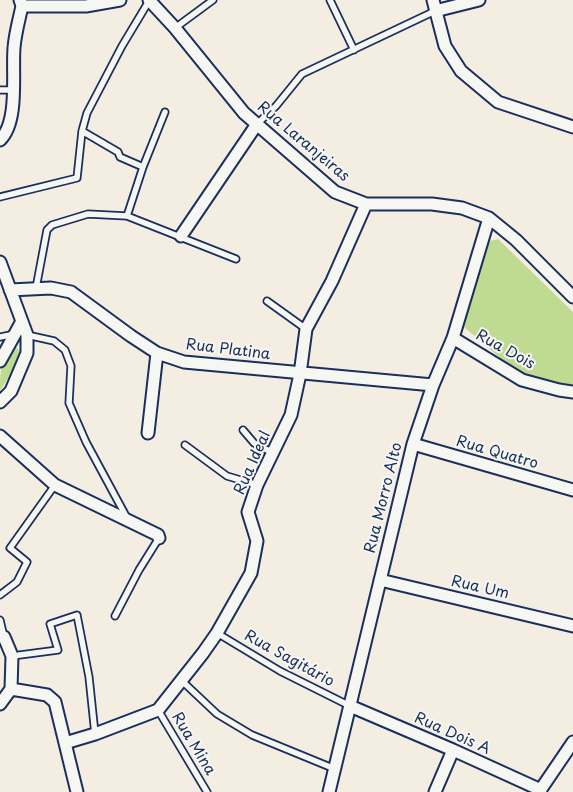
<!DOCTYPE html>
<html>
<head>
<meta charset="utf-8">
<style>
	body { margin:0 }
	canvas { display:block; background:#f4eee2 }
</style>
</head>
<body>
<canvas width="573" height="792"></canvas>
<script>
const g = document.querySelector('canvas').getContext('2d');
g.lineJoin = 'round';
function fill(path, color) { g.fillStyle = color; g.fill(path, 'evenodd'); }
function stroke(path, color, width, dash) { g.strokeStyle = color; g.lineWidth = width; g.lineCap = dash ? 'butt' : 'round'; g.setLineDash(dash || []); g.stroke(path); }
function write(font, color, halo, rows, align = 'center') {
  g.font = font + ' "Playpen Sans",sans-serif'; g.lineWidth = 4; g.setLineDash([]); g.textBaseline = 'middle'; g.strokeStyle = halo; g.fillStyle = color; for (const [text, x, y, turn = 0] of rows) {
    g.save(); g.translate(x, y); g.rotate((+turn || 0) * Math.PI / 180); g.textAlign = isNaN(turn) ? turn : align; if (halo) g.strokeText(text, 0, 0); g.fillText(text, 0, 0); g.restore();
  }
}
const green = new Path2D(`
	M498,239L573,312V386L558,387L521,376L463,326L462,319L490,241Z
	M16,347L21,353V358L0,391C0,373 0,358 16,347Z`);
const service = new Path2D(`
	M330,0L354,50
	M175,28L213,0
	M0,90H13
	M257,124L276,106L302,74L435,11
	M82,131L118,152L120,157L143,167
	M0,197L77,178L82,131L87,113L122,46L149,1
	M127,216L143,167L165,112
	M36,288L47,230L52,225L88,214L127,216L236,259
	M267,301L306,329
	M27,335L54,341L65,350L71,366L69,403L86,442L127,518
	M0,337L15,334
	M243,430L254,443L273,453
	M185,445L227,476L257,485
	M0,595L17,582L27,562L10,548L55,485
	M115,616L139,570L159,538
	M0,620L4,637
	M217,633L280,671L350,706
	M12,656L58,650L50,624L77,615L89,677L95,734
	M182,681L217,714L252,735L335,769
	M158,710L207,792`);
const minor = new Path2D(`
	M149,0L175,28L244,113L335,192L366,204H432L462,208L489,218L516,240L573,297
	M433,0L445,46L461,71L498,102L573,127
	M22,6H86L120,0
	M435,11L479,0
	M0,140C19,122 12,73 14,48C15,34 19,20 22,6L20,0
	M181,236L257,124
	M0,262L27,335V353L11,391L0,402
	M10,290L51,288L71,292L131,336L157,353L184,362L433,385
	M453,338L522,380L559,390L573,392
	M0,361L21,323
	M148,433L157,353
	M0,436L55,485L158,535L159,538
	M413,444L573,490
	M380,580L573,626
	M0,637H4L12,656L11,689L0,704
	M11,689L47,695L55,702L77,792
	M350,706L453,750L541,790
	M65,743L95,734L158,710L203,653L217,633L251,573L257,541L248,512L257,485L291,415L300,374L306,329L332,281L366,204
	M329,792L413,444L433,385L453,338L489,218
	M435,792L453,750
	M539,792L573,742`);
const streetNames = [
	["Rua Laranjeiras",303,142,40],
	["Rua Platina",228,350,7],
	["Rua Dois",505,350,29],
	["Rua Quatro",497,453,16],
	["Rua Ideal",253,463,-66],
	["Rua Morro Alto",384,498,-76],
	["Rua Um",480,588,13],
	["Rua Sagitário",289,659,29],
	["Rua Dois A",452,734,24],
	["Rua Mina",193,744,59]
];
fill(green, '#bfdb92');
stroke(service, '#1b2f5e', 9);
stroke(minor, '#1b2f5e', 15);
stroke(service, '#f6f6f2', 5.5);
stroke(minor, '#f6f6f2', 11);
write('15px', '#1b2f5e', '#f6f6f2', streetNames);
</script>
</body>
</html>
